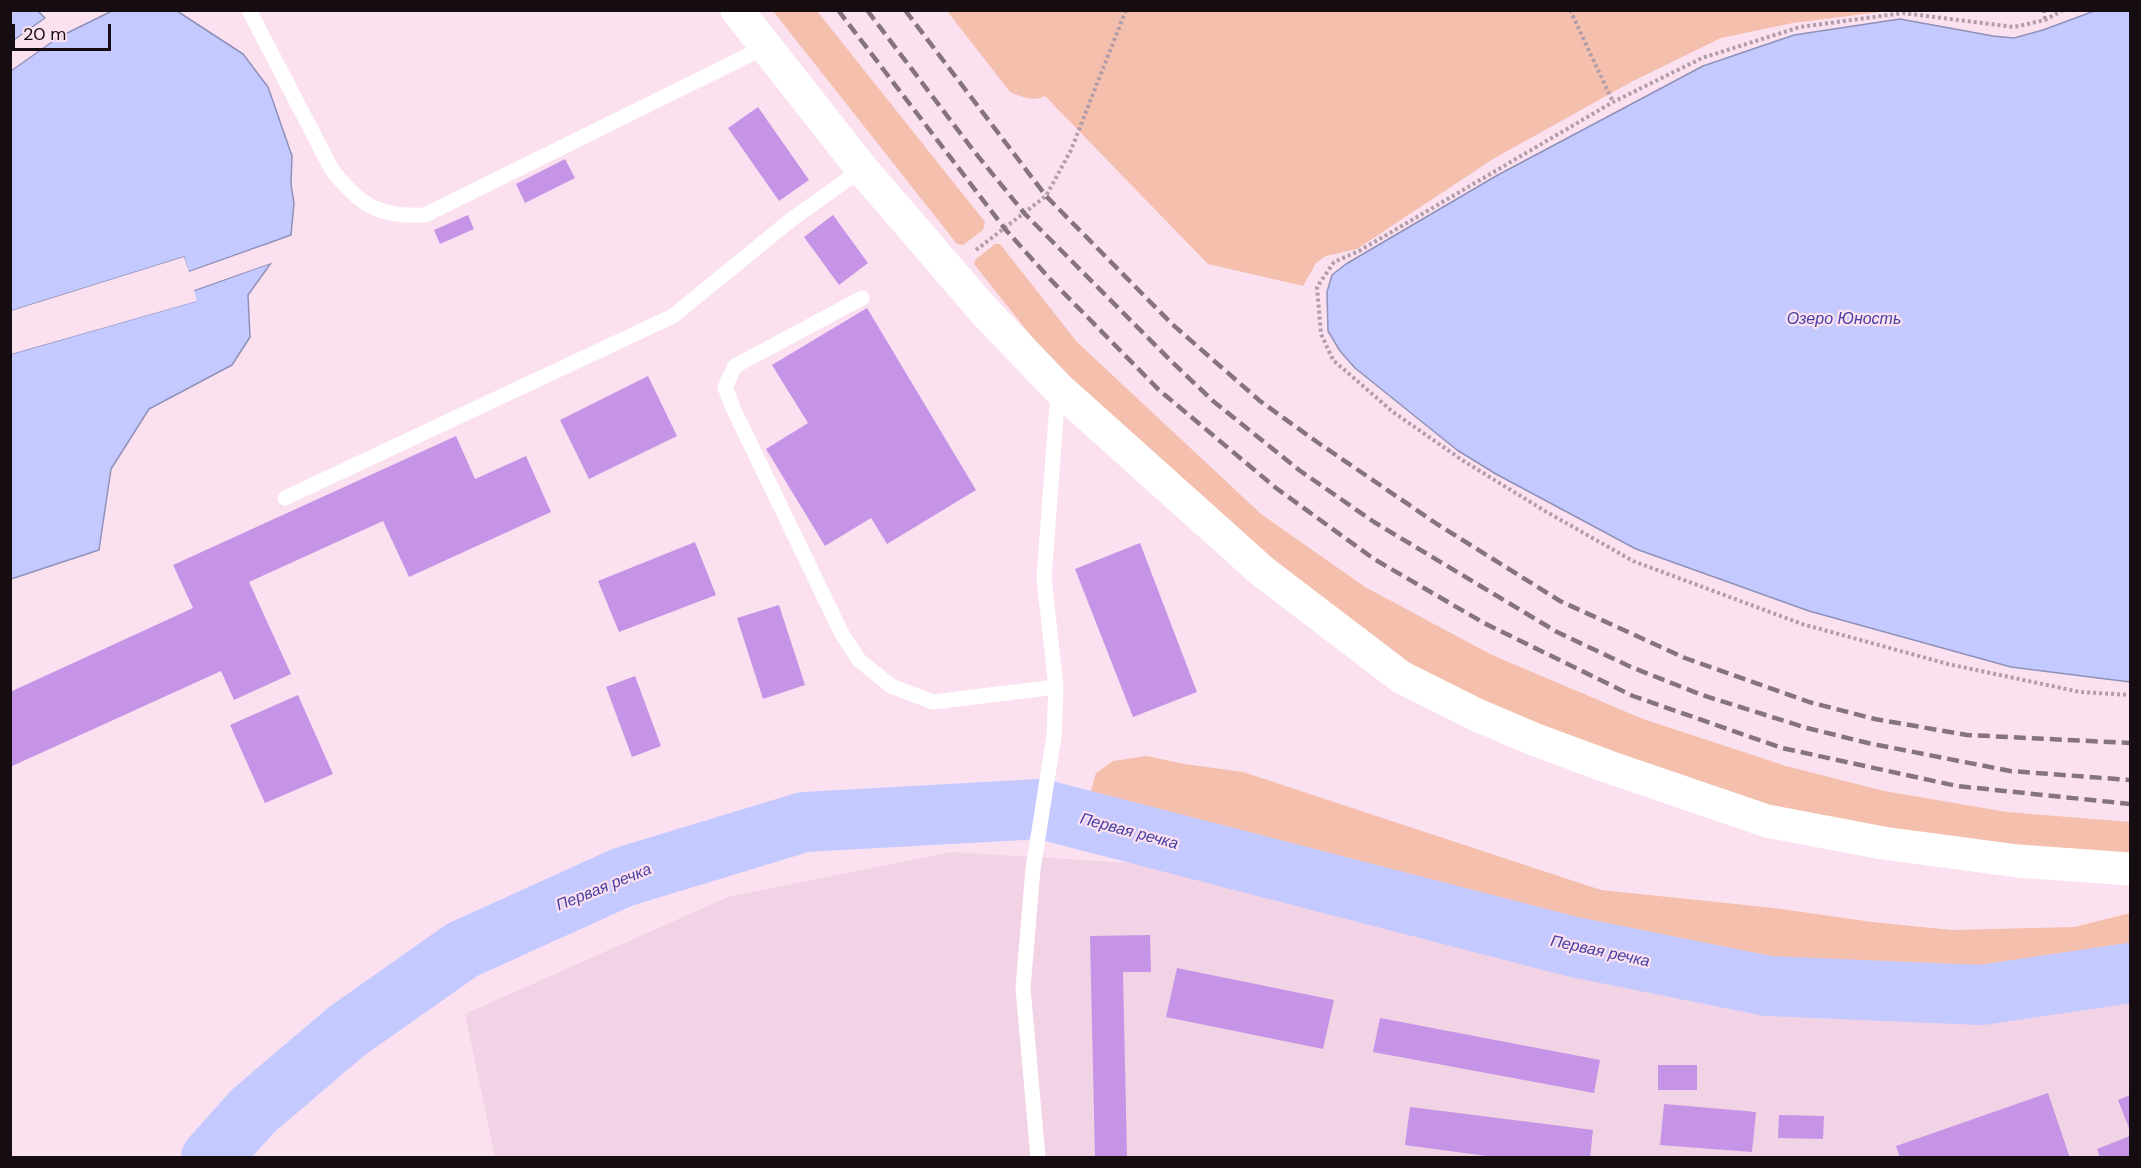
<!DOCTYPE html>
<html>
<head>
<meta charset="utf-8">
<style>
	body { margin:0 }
	#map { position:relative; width:2141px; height:1168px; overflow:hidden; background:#fbe1f0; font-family:"DM Sans",sans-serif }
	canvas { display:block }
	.frame { position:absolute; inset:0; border:12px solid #150d12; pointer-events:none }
	.scale { position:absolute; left:12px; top:24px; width:99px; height:27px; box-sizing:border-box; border:3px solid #150d12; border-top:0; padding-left:8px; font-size:18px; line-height:21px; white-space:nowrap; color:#150d12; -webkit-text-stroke:4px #fbe1f0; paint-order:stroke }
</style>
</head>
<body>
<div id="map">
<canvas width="2141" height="1168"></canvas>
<div class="frame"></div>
<div class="scale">20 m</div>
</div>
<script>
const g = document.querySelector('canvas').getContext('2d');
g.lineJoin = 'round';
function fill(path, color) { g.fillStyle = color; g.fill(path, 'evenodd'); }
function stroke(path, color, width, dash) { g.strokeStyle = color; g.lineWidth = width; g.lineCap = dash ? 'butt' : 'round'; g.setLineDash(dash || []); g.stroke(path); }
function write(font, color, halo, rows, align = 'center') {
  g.font = font + ' "DM Sans",sans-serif'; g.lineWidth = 4.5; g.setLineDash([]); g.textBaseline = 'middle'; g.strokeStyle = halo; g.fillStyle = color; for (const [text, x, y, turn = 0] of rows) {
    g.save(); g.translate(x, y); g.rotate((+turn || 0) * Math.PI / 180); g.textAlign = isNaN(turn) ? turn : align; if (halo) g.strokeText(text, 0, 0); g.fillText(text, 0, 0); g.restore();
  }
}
const built = new Path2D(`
	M951,852L1214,868L1800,1009L1980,1010L2130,1002V1157H495L465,1014L728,897Z`);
const green = new Path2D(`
	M773,11H817L985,222L983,230L963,245L957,244Z
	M947,11H1888L1793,23L1721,38L1631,82L1493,159L1357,249L1326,256L1316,263L1303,286L1208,264L1045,96C1034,102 1022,97 1010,92Z
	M995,244H1000L1077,342L1261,514L1365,587L1492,655L1643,719L1786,766L1884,791L2007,812L2130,822V862L1773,813L1609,758L1409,670L1338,620L1051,361L974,264L976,259Z
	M1147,756L1184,764L1243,772L1601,890L1774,908L1872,922L1952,930L2074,927L2130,913V997L2052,1001L1794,1008L1357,890L1214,856L1102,834L1089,825L1088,801L1096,773L1113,761Z`);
const water = new Path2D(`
	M11,10L38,11L45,18L11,42Z
	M2097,10L2130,11V682L2011,667L1809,611L1636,549L1496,474L1457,450L1355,368L1340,351L1328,331L1327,292L1332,275L1346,264L1496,176L1703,66L1794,35L1900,19L1993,36L2014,38L2043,30Z
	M112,11H177L243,54L268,87L292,156L291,184L294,203L291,235L188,272L184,257L11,311V71L59,37Z
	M271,263L248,295L250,337L232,365L149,409L111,469L99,550L11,579V354L196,301L193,291Z`);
const pier = new Path2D(`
	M263,246L265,249L189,275L186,273L182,261L10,314L11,311L184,257L189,272Z
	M270,260L271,263L194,290L197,301L11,354L10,351L193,299L190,291L192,288Z`);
const river = new Path2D(`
	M211,1158L253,1111L347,1031L462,950L623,877L804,822L1041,809L1574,947L1768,986L1981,995L2130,973`);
const building = new Path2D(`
	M758,107L809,180L779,201L728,128Z
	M565,159L575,178L525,203L516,184Z
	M468,215L474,229L440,244L434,230Z
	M833,215L868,263L839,285L804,237Z
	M867,308L976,490L887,544L871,518L825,546L766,449L808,423L772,365Z
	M648,376L677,436L589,479L560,420Z
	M456,436L475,479L526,456L551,512L409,577L383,521L249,582L291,674L234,700L221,671L10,767V692L193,608L173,565Z
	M695,542L716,595L619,632L598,581Z
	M1140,543L1197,692L1133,717L1075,569Z
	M779,605L805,685L763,699L737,618Z
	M635,676L661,746L632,757L606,687Z
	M298,695L333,774L265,803L230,725Z
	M1150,935L1151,972H1123L1127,1158H1095L1090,936Z
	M1177,968L1334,1000L1323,1049L1166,1017Z
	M1380,1018L1600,1060L1594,1093L1373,1052Z
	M1658,1065H1697V1090H1658Z
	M2048,1093L2070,1158H1900L1896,1146Z
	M2130,1095V1128H2129L2118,1100Z
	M1664,1104L1756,1112L1752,1152L1660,1145Z
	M1410,1107L1593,1130L1590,1158H1501L1405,1145Z
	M1779,1115L1824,1116L1823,1139L1778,1138Z
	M2130,1136V1158H2100L2097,1149Z`);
const path = new Path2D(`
	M1570,10L1613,102
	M2044,10L2045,20
	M2063,10L2045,20L2014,27L1903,13L1800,27L1702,58L1613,102L1359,251L1334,262L1317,287L1321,334L1333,360L1393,412L1462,460L1545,511L1633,561L1802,624L1948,664L2080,692L2130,695
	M976,250L1046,196L1071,150L1126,10`);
const lane = new Path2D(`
	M249,10L332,170C361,206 378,217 425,215L765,47
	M862,298L735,366L725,387L733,408L842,634L859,660L891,686L933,702L1056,687
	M285,498L673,316L792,219L862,169
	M1038,1158L1023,988L1033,869L1054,736L1056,687L1044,578L1058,391`);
const secondary = new Path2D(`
	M737,10L862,169L986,313L1058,388L1262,571L1401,677L1477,715L1536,740L1609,767L1767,821L1883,843L2018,861L2130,869`);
const rail = new Path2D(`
	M838,10L1005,229L1050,279L1159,390L1276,488L1374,559L1484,623L1633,696L1782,748L1957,786L2130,804
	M867,10L973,150L1025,214L1171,361L1213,401L1299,470L1374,522L1557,632L1631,667L1702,695L1807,728L1868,743L2010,771L2130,780
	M905,10L1046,196L1172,324L1260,401L1317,442L1437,524L1560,601L1685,658L1809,702L1875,719L1967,735L2130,743`);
const waterNames = [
	["Озеро Юность",1844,320],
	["Первая речка",1129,832,15],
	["Первая речка",604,888,-22],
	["Первая речка",1600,952,12]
];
fill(built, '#f2d2e5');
fill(green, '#f4bfac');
fill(water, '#c4c9ff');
stroke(water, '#9091b8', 1.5);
fill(pier, '#fbe1f0');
stroke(river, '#c4c9ff', 60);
fill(building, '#c594e6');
stroke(path, '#b19da9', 4, [3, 3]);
stroke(lane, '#fff', 15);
stroke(secondary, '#fff', 33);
stroke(rail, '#85747e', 4.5, [12, 6]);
write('italic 16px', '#473fa3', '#fbe1f0', waterNames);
</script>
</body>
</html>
